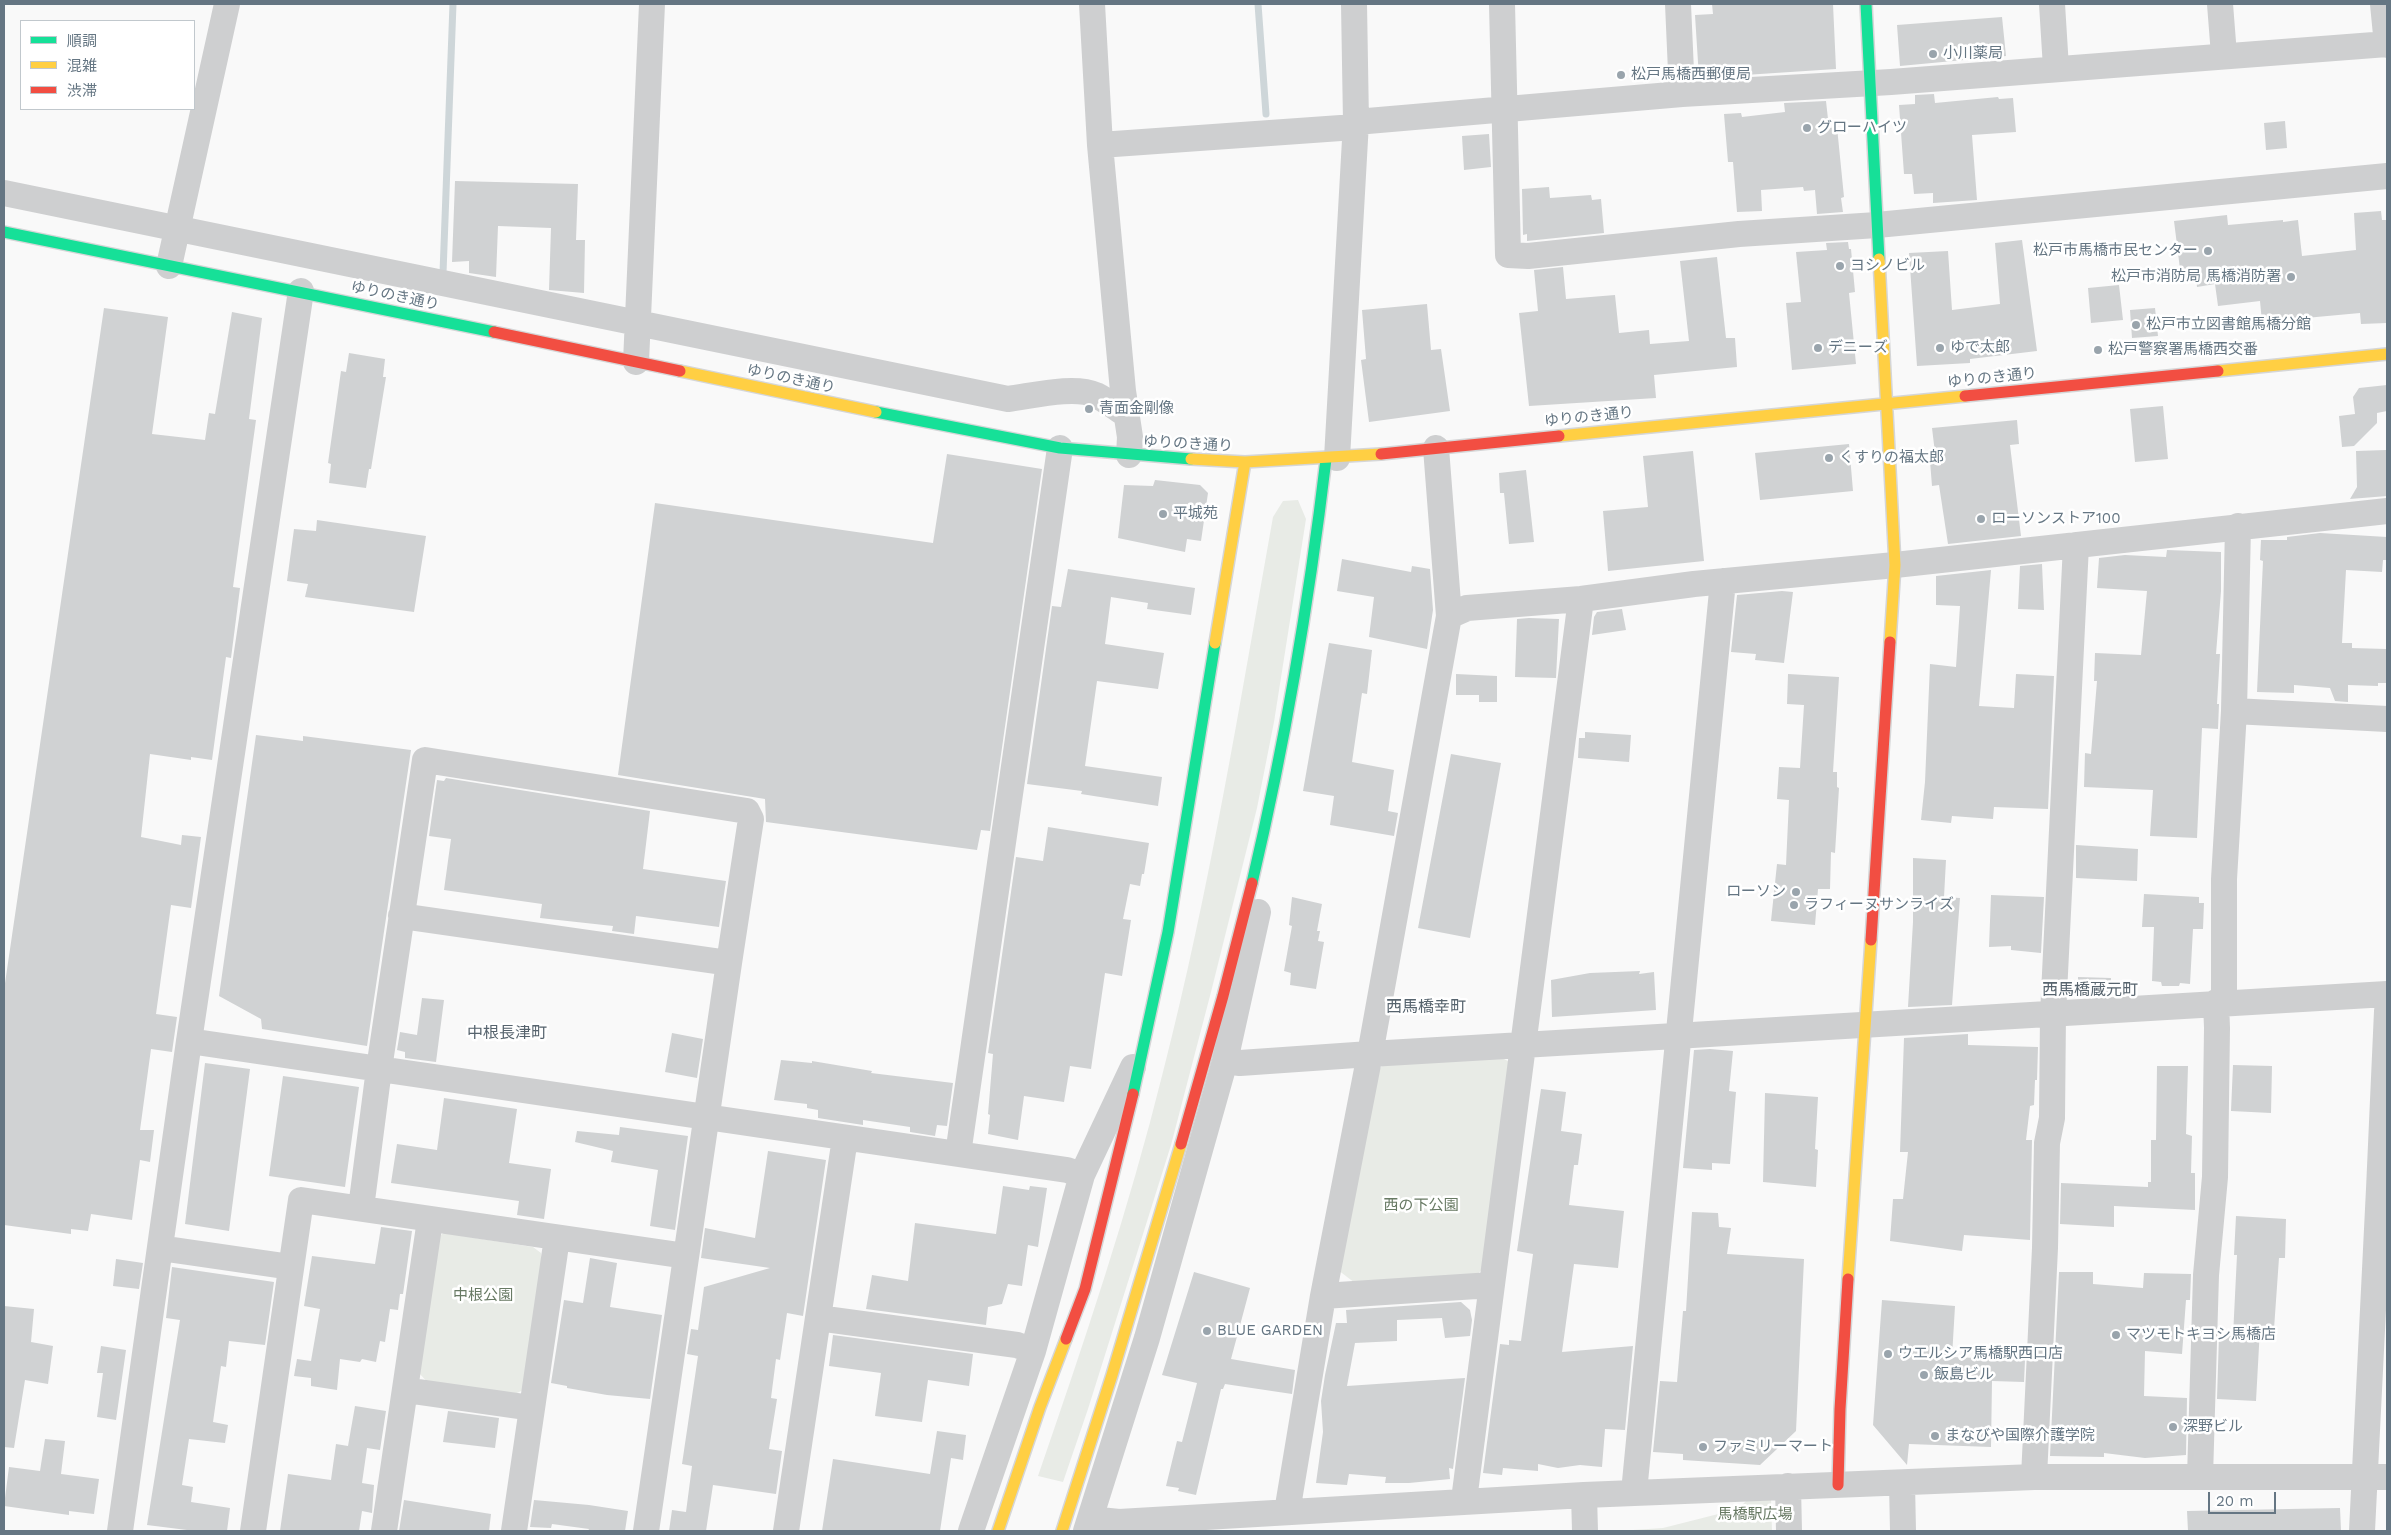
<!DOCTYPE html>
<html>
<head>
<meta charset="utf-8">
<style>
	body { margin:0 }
	#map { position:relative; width:2391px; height:1535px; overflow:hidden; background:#f9f9f9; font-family:"Work Sans","Noto Sans JP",sans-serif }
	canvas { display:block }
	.frame { position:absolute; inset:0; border:5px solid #657683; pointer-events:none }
	.legend { position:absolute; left:20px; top:20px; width:175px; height:90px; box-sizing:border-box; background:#fff; border:1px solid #c1c8cd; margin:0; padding:6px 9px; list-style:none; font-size:15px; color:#657683 }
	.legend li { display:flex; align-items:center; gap:10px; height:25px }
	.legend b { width:25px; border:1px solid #c1c8cd }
	.scale { position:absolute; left:2208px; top:1492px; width:68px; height:22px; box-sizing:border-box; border:2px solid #657683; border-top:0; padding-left:6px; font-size:15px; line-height:18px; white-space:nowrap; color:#657683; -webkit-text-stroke:4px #fff; paint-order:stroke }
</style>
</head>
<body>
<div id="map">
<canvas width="2391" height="1535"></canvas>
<div class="frame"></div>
<ul class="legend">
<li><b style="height:6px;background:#16e098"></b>順調</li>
<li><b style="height:6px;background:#ffcf43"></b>混雑</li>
<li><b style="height:6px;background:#f24e42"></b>渋滞</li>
</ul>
<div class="scale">20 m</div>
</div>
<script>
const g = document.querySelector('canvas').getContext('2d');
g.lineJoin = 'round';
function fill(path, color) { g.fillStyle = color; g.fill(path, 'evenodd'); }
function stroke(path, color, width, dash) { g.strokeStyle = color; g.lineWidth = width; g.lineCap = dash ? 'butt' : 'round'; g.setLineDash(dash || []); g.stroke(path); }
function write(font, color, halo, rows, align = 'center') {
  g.font = font + ' "Work Sans","Noto Sans JP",sans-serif'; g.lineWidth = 5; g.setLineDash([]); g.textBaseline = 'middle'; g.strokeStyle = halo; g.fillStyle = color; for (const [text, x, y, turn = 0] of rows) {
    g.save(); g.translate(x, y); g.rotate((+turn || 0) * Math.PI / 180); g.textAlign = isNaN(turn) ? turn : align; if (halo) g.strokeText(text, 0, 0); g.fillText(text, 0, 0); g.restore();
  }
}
const green = new Path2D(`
	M1298,500L1306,519L1274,722L1257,808L1211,992L1171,1145L1088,1409L1063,1482L1038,1476C1084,1343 1129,1209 1163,1072C1210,889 1240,702 1273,517L1283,501Z
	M1498,1056L1508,1061L1510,1069L1483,1268L1477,1275L1355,1283L1338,1270L1375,1076L1385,1061Z
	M444,1233L533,1247L541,1253L542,1261L523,1390L513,1395L431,1386L419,1373L437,1237Z
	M1771,1498L1772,1531H1618L1663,1528L1738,1509L1747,1500Z`);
const stream = new Path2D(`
	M1258,4L1266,114
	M443,273L453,4`);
const building = new Path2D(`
	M1712,4H1833L1836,69L1699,78L1695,15L1713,14Z
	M2002,17L2006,56L1900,66L1897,25Z
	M1934,94L1935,103L1998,97L1999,99L2013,98L2016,132L1972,135L1977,200L1933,203V193L1914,194L1912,174H1904L1899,105L1915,104V95Z
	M1826,101L1829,128L1837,127L1844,197L1841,198L1843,212L1817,214L1815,190L1804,191L1803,187L1761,190L1762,211L1737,212L1733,162H1728L1724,114L1741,113L1742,117L1785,112L1784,103Z
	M2285,121L2287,148L2266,150L2264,123Z
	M1489,134L1491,167L1464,170L1462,136Z
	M455,181L578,184L576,240H585L584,293L549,290L551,228L498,226L496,277L469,273V261L452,262Z
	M1549,187L1550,198L1591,195L1592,200L1601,199L1604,233L1527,241V234L1523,235L1522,189Z
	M2381,211L2382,220H2387V323L2361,324L2360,313L2262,322L2260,301L2218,306L2215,284L2197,287L2196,275L2181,277L2174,221L2227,215L2228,225L2283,220V222L2298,220L2302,256L2356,250L2354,213Z
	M2022,240L2037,351L1970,359V363L1917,366L1909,253L1948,251L1952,310L2000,304L1995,243Z
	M1848,242L1849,249H1851L1855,292L1849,293L1856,364L1792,370L1786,303L1801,302L1796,252L1827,250L1826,243Z
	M1717,257L1726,338H1735L1737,367L1654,375L1656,398L1529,406L1519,313L1538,311L1534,270L1563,267L1566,299L1615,295L1619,333L1649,330L1650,344L1689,341L1680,261Z
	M2119,285L2123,320L2091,323L2088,288Z
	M1427,304L1431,350L1441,349L1450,411L1369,422L1361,360L1366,359L1362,310Z
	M104,308L168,317L152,434L205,440L209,413L215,414L232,312L262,318L249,419L256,420L233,587L240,588L231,658L226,657L212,760L191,757V760L150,754L141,837L181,845L182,835L201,837L191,908L171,905L156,1014L177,1017L172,1052L151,1049L140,1130H154L150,1162L140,1160L132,1220L91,1214L88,1231L71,1229V1234L4,1225V990Z
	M2155,308L2158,336L2132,338L2130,310Z
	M349,353L385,359L383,377H386L371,469H369L366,488L329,483L331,464L328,463L341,371L346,372Z
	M2387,385V411L2377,413V423L2354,446L2342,447L2339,416L2355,414L2353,397L2359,388Z
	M2163,406L2168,459L2135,462L2130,409Z
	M2017,420L2019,444L2010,445L2021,536L1948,544L1939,485L1932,486L1930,461H1936L1932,428Z
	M1849,444L1853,491L1760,500L1755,453Z
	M2386,450L2387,496L2350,499L2357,487L2356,451Z
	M1693,451L1704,561L1608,571L1603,511L1648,507L1643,456Z
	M947,454L1042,469L990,831L981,830L977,850L766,822L765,799L618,775L655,503L933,543Z
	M1526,470L1534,542L1509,544L1504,493H1500L1499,473Z
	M1155,480L1200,485L1208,493L1201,541L1187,539L1185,552L1118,538L1124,485L1153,486Z
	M317,520L426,536L414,612L305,597L308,584L287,581L294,529L316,531Z
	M2320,533L2387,537V560H2383L2382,572L2346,570L2342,643H2352V648L2386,649L2387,683H2378V686L2348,685V702L2335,701L2330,688L2294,685V693L2257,692L2263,561L2260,560L2261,540H2287V537Z
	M2167,550L2221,552V591L2216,654H2220L2217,704H2219L2218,729L2202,728L2197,838L2150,836L2153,790L2084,787L2085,753L2091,754L2097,681H2094L2095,653L2141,655L2147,591L2097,588L2099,558L2125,555L2166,557Z
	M1342,559L1411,572L1412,566L1430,569L1433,610L1427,649L1369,637L1374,597L1337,591Z
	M2042,564L2044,610L2018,609L2020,566Z
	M1068,569L1195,588L1191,615L1147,609L1148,603L1111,597L1105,644L1164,653L1158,689L1097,681L1085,766L1162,777L1158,806L1081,794L1082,791L1027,784L1052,606L1061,607Z
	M1991,570L1979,706L2014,708L2016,674L2054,676L2048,809L1994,807L1993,819L1952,816L1951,823L1921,820L1925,782L1930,664L1956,667L1960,606L1936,605V576Z
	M1782,591L1793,592L1784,663L1755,660L1756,654L1731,652L1737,595Z
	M1622,609L1626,630L1592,635L1594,617L1597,612Z
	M1529,618L1559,619L1556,678L1515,677L1517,619Z
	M1329,643L1372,650L1367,694L1362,693L1352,762L1394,770L1388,811L1398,813L1394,836L1330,825L1334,796L1303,791Z
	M1456,674L1497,676V702H1479V695H1456Z
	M1788,674L1839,677L1833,772H1837V787L1839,788L1835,853L1831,852L1830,889H1818L1815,925L1771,921L1777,864L1786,865L1789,800L1777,799L1779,767L1800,768L1804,705L1787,704Z
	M1585,732L1631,735L1629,762L1578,758L1579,738H1585Z
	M256,735L303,741V736L411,750L367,1046L262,1029L261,1019L219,996Z
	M1451,754L1501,763L1470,938L1418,928Z
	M446,778L650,811L643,869L726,881L719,927L636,916L634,934L612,931L613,926L540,918L542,904L444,890L451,839L429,836L437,780L444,781Z
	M1048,827L1149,843L1144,874H1142L1140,886L1130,884L1123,919L1131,920L1122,976L1105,973L1091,1069L1070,1066L1064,1102L1024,1096L1018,1140L988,1134L990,1115L988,1114L993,1054L988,1053L1016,857L1043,861Z
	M2076,845L2138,849L2137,881L2076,878Z
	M1913,858L1946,860L1944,897L1960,898L1952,1005L1908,1007L1913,922Z
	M2144,894L2199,897V903H2204L2203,929H2193L2190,984L2180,983L2179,986H2162L2161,982L2152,981L2154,927H2142Z
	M1991,895L2044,897L2041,953L2011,950V946L1989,947Z
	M1292,897L1322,904L1317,931H1320L1318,941L1324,942L1316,989L1290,985L1291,973L1284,971L1292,926L1289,925Z
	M1640,971L1639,974L1654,972L1656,1010L1552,1017L1551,980L1590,973Z
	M2078,977L2111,978L2110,995L2078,997Z
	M422,998L444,1000L436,1062L405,1058V1052L397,1050L400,1032L417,1035Z
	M672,1033L703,1039L697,1078L665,1072Z
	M1968,1034V1045L2038,1047L2037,1080H2035L2034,1105L2030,1106L2026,1140H2032L2030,1240L1964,1235L1962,1251L1890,1241L1893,1199H1903L1908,1152H1900L1904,1038Z
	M1710,1049L1733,1051L1729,1091L1736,1092L1730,1164L1712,1163V1170L1683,1168L1694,1050Z
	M781,1060L812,1063V1061L872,1071L871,1073L953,1083L947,1126L937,1125L935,1136L910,1132V1127L863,1120V1125L818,1118V1110L807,1108V1104L774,1100Z
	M205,1063L250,1069L229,1231L185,1224Z
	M2233,1065L2272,1066L2271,1113L2231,1111Z
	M2157,1066H2188L2186,1134L2192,1136L2191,1173H2195V1210L2114,1206V1227L2060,1224L2061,1183L2148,1187V1182H2151V1140H2156Z
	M283,1076L359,1087L345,1187L269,1176Z
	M1541,1089L1566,1092L1561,1131L1582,1134L1578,1165H1574L1569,1205L1624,1211L1618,1268L1574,1264L1562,1352L1633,1346L1625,1430L1605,1429L1602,1467L1580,1465L1558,1468L1538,1464V1471L1503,1468L1502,1475L1483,1473L1500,1344L1509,1345V1340L1521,1341L1533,1254L1517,1251Z
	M1765,1093L1818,1097L1815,1149L1818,1150L1816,1187L1763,1182Z
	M444,1098L517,1109L509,1163L551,1169L544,1219L517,1215L519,1201L391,1183L397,1144L437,1150Z
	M620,1127L688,1136L675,1230L650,1226L658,1170L611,1162L613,1151L575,1142L577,1131L619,1135Z
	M768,1151L826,1160L803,1316L787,1313L780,1360L776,1359L771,1398L777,1399L769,1449L782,1451L776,1494L713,1485L706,1531H669L672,1510L686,1512L692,1466L682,1464L698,1356L687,1354L691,1329L698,1330L704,1287L770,1268L701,1258L705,1228L755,1238Z
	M1003,1186L1029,1190L1030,1186L1047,1188L1038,1247L1028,1245L1022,1286L1008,1284L1002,1304L988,1307L986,1325L866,1309L872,1275L908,1281L915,1223L996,1234Z
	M1692,1212L1718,1213L1719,1227L1731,1228L1727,1254L1804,1259L1796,1431L1760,1465L1683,1460V1454L1653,1452L1660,1381L1677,1382L1683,1311H1686Z
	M2236,1216L2286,1219L2285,1258H2279L2274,1329L2260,1328L2256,1401L2217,1399L2219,1335L2233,1336L2237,1255H2234Z
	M381,1227L412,1231L403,1294H400L398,1310L390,1309L385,1342L380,1341L376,1362L362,1359L360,1362L340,1359L337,1390L311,1386V1378L294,1376L297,1359L311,1361L320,1309L304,1306L312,1256L375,1264Z
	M590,1258L617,1263L610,1307L662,1315L650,1399L607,1395L567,1388V1386L551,1383L564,1300L583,1303Z
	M116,1259L143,1263L139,1289L113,1286Z
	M172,1267L274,1282L265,1345L229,1341L226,1367L221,1366L213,1422L228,1425L225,1443L189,1439L182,1485L193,1487L191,1502L230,1508L227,1531H195L147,1525L180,1320L166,1318Z
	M1194,1272L1250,1288L1231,1359L1295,1370L1292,1394L1225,1384L1223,1389H1221L1196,1495L1178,1491L1179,1488L1166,1486L1177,1441L1182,1442L1197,1383L1162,1375Z
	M2059,1272H2093V1284L2143,1288L2144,1273L2191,1274L2190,1300H2186L2182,1354L2145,1351L2144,1396L2187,1398L2186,1455L2145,1458L2104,1453V1457L2050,1456Z
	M1882,1300L1955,1306L1952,1357L2025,1360L2024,1382L1992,1381L1991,1447L1909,1444L1907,1465L1873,1425Z
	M1461,1302L1470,1310L1472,1320L1470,1336L1445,1338L1442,1318L1397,1320V1341L1355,1343L1347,1386L1465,1378L1453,1469L1449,1468L1450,1479L1409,1483H1385L1386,1477L1349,1474L1347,1485L1316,1483L1323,1432L1321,1401L1325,1375L1336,1323H1347L1346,1310Z
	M4,1306L34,1309L31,1342L53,1346L48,1384L25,1380L14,1448L4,1447Z
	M833,1335L973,1354L969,1386L928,1380L922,1422L875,1416L881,1373L829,1366Z
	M101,1346L126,1350L116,1420L97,1417L103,1373H97Z
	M355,1406L386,1411L380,1450L367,1448L362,1483L374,1485L372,1513L362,1511L359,1531H280L288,1474L331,1480L336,1444L348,1446Z
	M448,1411L499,1418L495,1448L443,1442Z
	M937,1431L966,1435L963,1460L951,1458L940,1531H822L833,1459L930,1474Z
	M45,1439L65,1441L61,1474L99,1479L94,1514L69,1511V1515L4,1506L9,1467L40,1471Z
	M404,1500L491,1514L489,1531H399Z
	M534,1500L589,1505L628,1511L625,1531H588L589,1529L552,1524L551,1528L530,1527Z
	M2340,1508L2341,1531H2188L2187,1511Z`);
const street = new Path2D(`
	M1092,4L1100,145L1123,391L1130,437L1129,455
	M1502,4L1508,255L1528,256L1739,234L1877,225L2387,176
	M1678,4L1682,94
	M2052,4L2056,68
	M2220,4L2224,55
	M2383,4L2387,45
	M1356,122L1682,94L1891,82L2387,44
	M1100,145L1355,127
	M4,193L1008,399C1032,396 1074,385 1096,395C1106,400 1116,408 1125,414
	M169,266L227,4
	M636,362L652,4
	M1436,448L1449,616
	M1337,458L1356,122L1354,4
	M2387,511L1895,565L1694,584L1581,599L1467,608L1449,616L1370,1054L2387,994
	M2234,711L2387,719
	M401,916L729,963L646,1531
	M2224,1002V879L2234,711L2238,526
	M2387,1011L2379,1189H2387
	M189,1041L1067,1170L1082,1175
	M1225,1061L1240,1063L1370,1054L1323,1296L1287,1512
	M958,1154L1060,448
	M361,1208L379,1069L425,760L747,811L751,819L729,963
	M160,1248L291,1267
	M1323,1296L1492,1285
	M818,1318L1017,1345L1033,1351
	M405,1390L532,1408
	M2034,1477L2045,1248L2047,1143L2052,1118L2053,1014L2076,545
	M2200,1477L2206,1275L2215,1177L2217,1028L2216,1002
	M1902,1483L1903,1531
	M1788,1486L1789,1531
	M1634,1492L1723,581
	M1584,1495L1585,1531
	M1464,1500L1581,599
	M1090,1519L1119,1522L1584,1495L2034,1477H2387
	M120,1531L189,1041L301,291
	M253,1531L301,1200L686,1256
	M384,1531L430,1220
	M514,1531L557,1238
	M786,1531L845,1138
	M971,1531L1033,1351L1082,1175L1133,1067
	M1086,1531L1147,1338L1225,1061L1258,912
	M2362,1531L2379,1189`);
const fast = new Path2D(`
	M1866,4L1879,259
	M4,232L494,332
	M876,412L1060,448L1191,459
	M1252,883C1285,743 1309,602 1326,459
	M1133,1094L1168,932L1215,643`);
const slow = new Path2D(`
	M1879,259L1895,565L1890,642
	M680,371L876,412
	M2218,371L2387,354
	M1559,436L1965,396
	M1191,459L1245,462L1381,454
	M1215,643L1245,462
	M1848,1279L1871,940
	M998,1531L1040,1407L1066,1339
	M1062,1531L1112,1375L1181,1144`);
const jam = new Path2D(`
	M494,332L680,371
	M1965,396L2218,371
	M1381,454L1559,436
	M1871,940L1890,642
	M1181,1144L1223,996L1252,883
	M1066,1339L1085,1289L1133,1094
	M1838,1485L1840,1409L1848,1279`);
const markers = [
	[1933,54,5,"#99a4ac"],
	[1621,75,5,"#99a4ac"],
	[1807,128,5,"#99a4ac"],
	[2208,251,5,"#99a4ac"],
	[1840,266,5,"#99a4ac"],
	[2291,277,5,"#99a4ac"],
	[2136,325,5,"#99a4ac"],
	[1818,348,5,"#99a4ac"],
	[1940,348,5,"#99a4ac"],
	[2098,350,5,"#99a4ac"],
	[1089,409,5,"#99a4ac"],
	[1829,458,5,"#99a4ac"],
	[1163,514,5,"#99a4ac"],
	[1981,519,5,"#99a4ac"],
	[1796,892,5,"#99a4ac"],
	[1794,905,5,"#99a4ac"],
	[1207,1331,5,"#99a4ac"],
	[2116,1335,5,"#99a4ac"],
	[1888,1354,5,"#99a4ac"],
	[1924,1375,5,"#99a4ac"],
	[2173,1427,5,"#99a4ac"],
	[1935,1436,5,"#99a4ac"],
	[1703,1447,5,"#99a4ac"]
];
const poiNames = [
	["小川薬局",1943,54],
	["松戸馬橋西郵便局",1631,75],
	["グローハイツ",1817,128],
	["松戸市馬橋市民センター",2198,251,"right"],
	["ヨシノビル",1850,266],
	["松戸市消防局 馬橋消防署",2281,277,"right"],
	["松戸市立図書館馬橋分館",2146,325],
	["デニーズ",1828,348],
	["ゆで太郎",1950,348],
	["松戸警察署馬橋西交番",2108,350],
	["青面金剛像",1099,409],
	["くすりの福太郎",1839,458],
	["平城苑",1173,514],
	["ローソンストア100",1991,519],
	["ローソン",1786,892,"right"],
	["ラフィーヌサンライズ",1804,905],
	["BLUE GARDEN",1217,1331],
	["マツモトキヨシ馬橋店",2126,1335],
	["ウエルシア馬橋駅西口店",1898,1354],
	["飯島ビル",1934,1375],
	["深野ビル",2183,1427],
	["まなびや国際介護学院",1945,1436],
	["ファミリーマート",1713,1447]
];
const streetNames = [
	["ゆりのき通り",395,296,12],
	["ゆりのき通り",1992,378,-6],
	["ゆりのき通り",791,379,12],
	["ゆりのき通り",1589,417,-6],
	["ゆりのき通り",1188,444,3]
];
const parkNames = [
	["西の下公園",1421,1206],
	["中根公園",483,1296],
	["馬橋駅広場",1755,1515]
];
const neighbourhoodNames = [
	["西馬橋蔵元町",2090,990],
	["西馬橋幸町",1426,1007],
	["中根長津町",507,1033]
];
fill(green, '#e8ebe6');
stroke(stream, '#ced6d9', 7);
fill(building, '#d0d2d3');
stroke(fast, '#d5d6d7', 14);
stroke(slow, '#d5d6d7', 14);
stroke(jam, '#d5d6d7', 14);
stroke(street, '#cecfd0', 26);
stroke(fast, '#16e098', 11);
stroke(slow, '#ffcf43', 11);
stroke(jam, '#f24e42', 11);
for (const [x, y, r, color] of markers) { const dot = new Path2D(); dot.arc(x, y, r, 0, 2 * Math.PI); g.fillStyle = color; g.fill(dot); stroke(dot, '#fff', 2); }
write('15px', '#657683', '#fff', poiNames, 'left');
write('15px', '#657683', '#fff', streetNames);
write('15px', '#687a64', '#fff', parkNames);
write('16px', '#57646e', '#fff', neighbourhoodNames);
</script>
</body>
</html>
